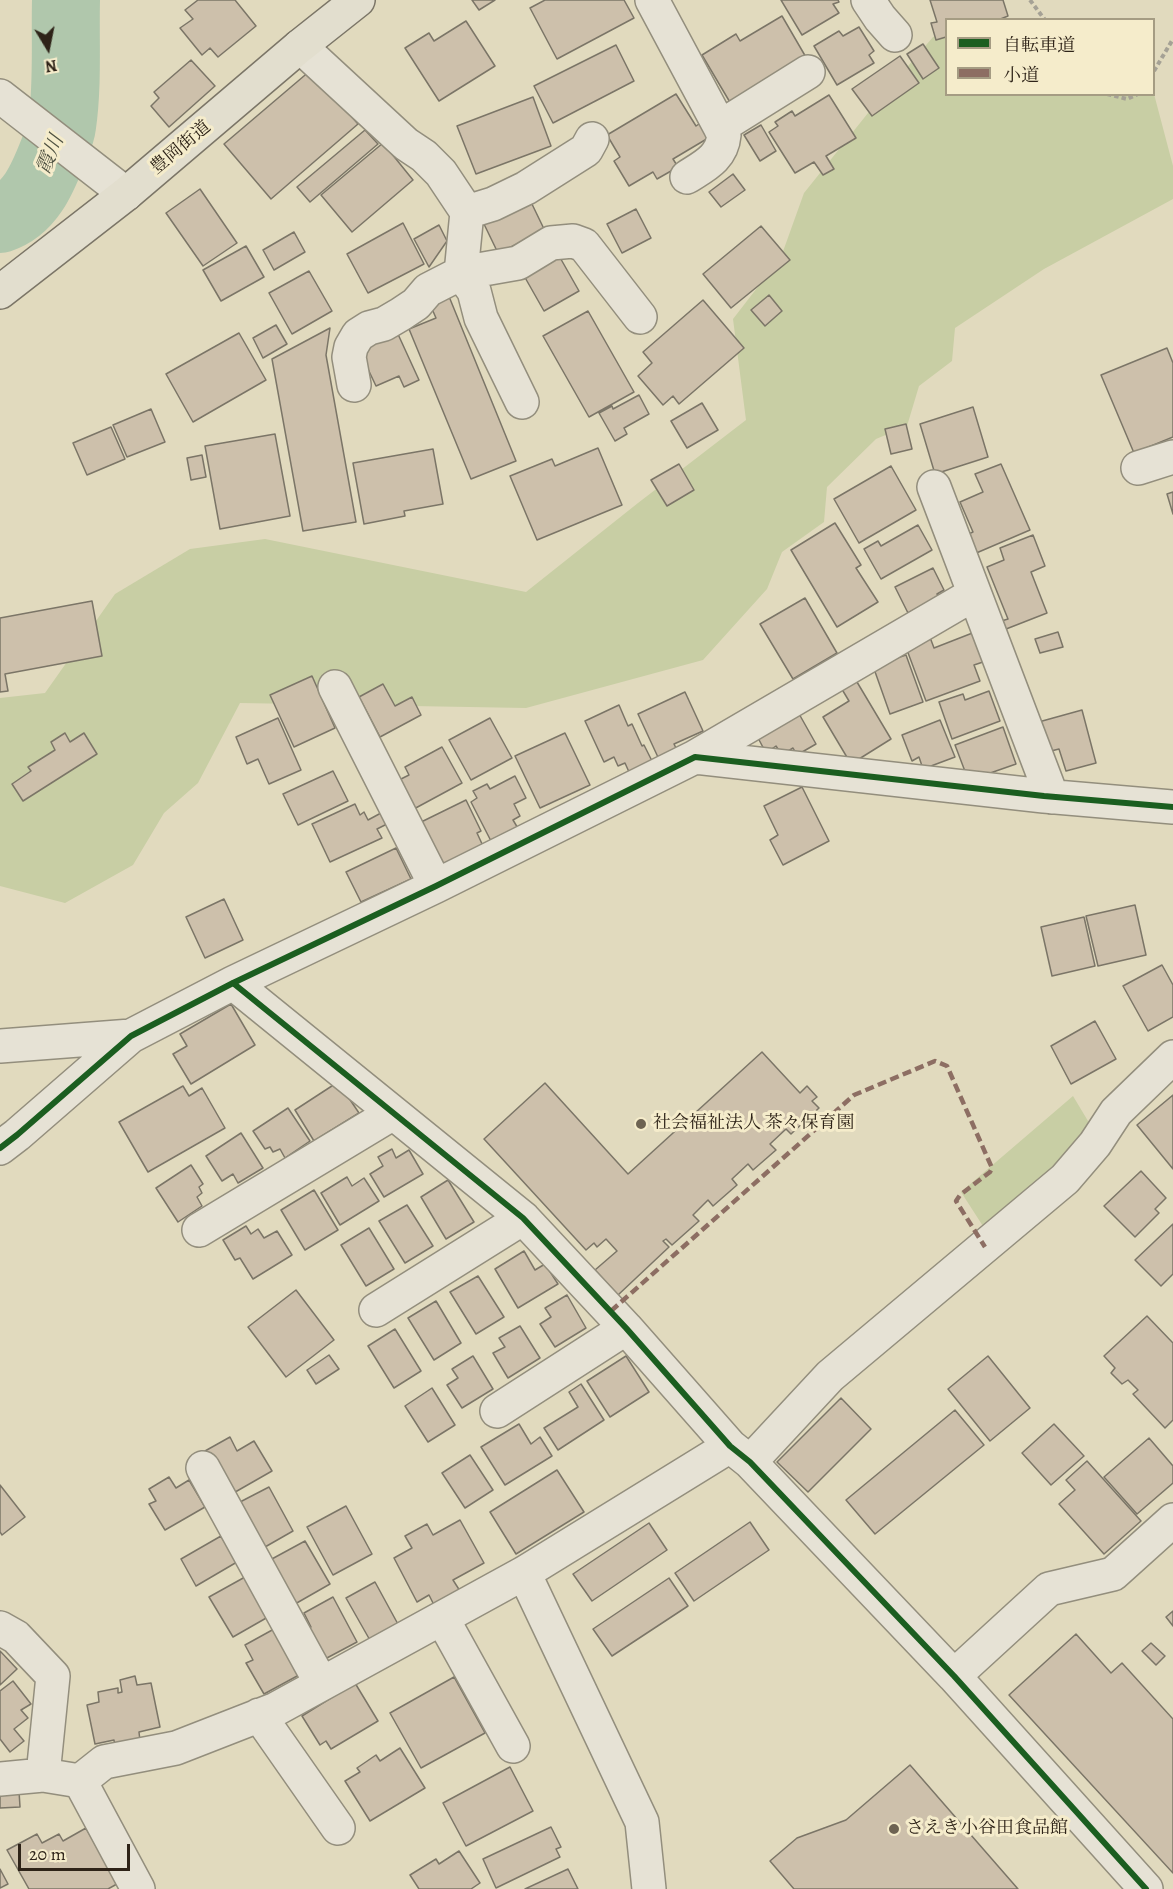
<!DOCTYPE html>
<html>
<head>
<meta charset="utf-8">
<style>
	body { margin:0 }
	#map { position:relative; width:1173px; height:1889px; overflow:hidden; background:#e1dabe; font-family:Alegreya,"Noto Serif JP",serif }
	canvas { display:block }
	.legend { position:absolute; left:945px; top:18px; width:210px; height:78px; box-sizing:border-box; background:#f5eccb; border:2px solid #a59c83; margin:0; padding:8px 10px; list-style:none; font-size:18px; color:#2e2318 }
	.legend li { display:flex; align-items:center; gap:12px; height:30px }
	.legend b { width:30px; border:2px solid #a59c83 }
	.north { position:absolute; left:18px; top:18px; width:60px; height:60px; -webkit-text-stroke:4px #f5eccb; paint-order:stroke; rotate:170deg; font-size:16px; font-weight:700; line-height:24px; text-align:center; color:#2e2318 }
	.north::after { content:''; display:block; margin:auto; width:21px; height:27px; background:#2e2318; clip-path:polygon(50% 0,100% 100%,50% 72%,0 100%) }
	.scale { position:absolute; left:18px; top:1844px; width:112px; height:27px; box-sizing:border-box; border:3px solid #2e2318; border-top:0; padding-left:8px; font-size:18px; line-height:21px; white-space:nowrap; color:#2e2318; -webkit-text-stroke:4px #f5eccb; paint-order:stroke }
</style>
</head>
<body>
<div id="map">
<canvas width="1173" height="1889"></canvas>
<ul class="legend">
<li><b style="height:8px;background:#1b5e20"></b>自転車道</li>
<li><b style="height:8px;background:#8d6e63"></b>小道</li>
</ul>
<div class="north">N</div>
<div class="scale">20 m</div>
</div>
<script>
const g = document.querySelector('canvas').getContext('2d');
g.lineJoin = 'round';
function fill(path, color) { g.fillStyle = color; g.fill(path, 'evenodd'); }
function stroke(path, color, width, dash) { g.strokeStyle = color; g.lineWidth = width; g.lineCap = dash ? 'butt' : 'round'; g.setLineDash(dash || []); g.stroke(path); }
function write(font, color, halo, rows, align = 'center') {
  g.font = font + ' Alegreya,"Noto Serif JP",serif'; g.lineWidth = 6; g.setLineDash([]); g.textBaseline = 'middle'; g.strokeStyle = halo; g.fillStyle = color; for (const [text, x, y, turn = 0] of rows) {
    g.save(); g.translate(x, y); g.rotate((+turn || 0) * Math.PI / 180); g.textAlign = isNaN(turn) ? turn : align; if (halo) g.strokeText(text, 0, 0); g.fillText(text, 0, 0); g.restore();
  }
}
const green = new Path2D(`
	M946,31V94H1154L1173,166V199L1044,269L955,328L952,361L919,386L907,426L876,439L827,487L824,522L782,552L767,589L703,660L526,708L240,703L198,783L164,813L133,865L65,903L0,886V698L45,693L115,594L190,549L265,539L526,592L638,503L746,420L733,319L781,257L804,193L872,108L933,37Z
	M1073,1096L1097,1136L990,1237L961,1192Z`);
const river = new Path2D(`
	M0,219C30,209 42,180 53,152C56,144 61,135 62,126C68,85 65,42 66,0`);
const building = new Path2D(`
	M198,0H235L256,26L218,57L210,48L202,55L180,28L193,19L185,10Z
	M472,0H495L479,10Z
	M545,0H624L634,18L557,59L530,8Z
	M781,0H838L839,2L833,4L839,13L802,35Z
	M930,0H1003L1008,16L998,20H946V37L936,40L931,23L937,22Z
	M782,16L807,59L731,104L702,55L736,34L740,41Z
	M466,21L495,66L439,101L405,48L429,33L434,41Z
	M859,27L874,51L869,55L874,63L837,85L814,46L839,31L843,36Z
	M923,44L939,68L923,79L907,54Z
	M616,45L634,81L553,123L534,86Z
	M900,56L919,83L872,116L852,89Z
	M191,60L215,86L169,127L151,106L159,98L154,92Z
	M311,70L358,124L271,199L224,144Z
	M676,94L696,126L702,122L710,137L673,159L678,167L657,179L653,172L629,186L614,161L620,157L607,135Z
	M829,95L856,138L826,156L834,169L823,175L814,162L795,173L769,132L778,126L775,122L792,111L795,116Z
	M533,97L551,146L476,174L457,126Z
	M761,125L776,151L760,161L744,135Z
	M365,130L378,144L310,202L297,187Z
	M383,143L413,180L352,232L321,195Z
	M733,174L745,190L721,207L709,192Z
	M200,189L237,243L203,266L166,213Z
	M530,200L545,231L498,253L483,222Z
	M636,209L651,238L622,253L607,224Z
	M403,223L424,264L368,293L347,254Z
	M439,225L447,241L429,267L414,239Z
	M761,226L790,260L731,308L703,274Z
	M294,232L305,252L274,270L263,250Z
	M246,246L264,277L221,301L203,270Z
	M558,254L579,291L544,311L523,274Z
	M309,271L332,311L292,334L269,293Z
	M448,294L516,461L471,479L409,329L436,318L429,302Z
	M769,295L782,311L765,326L751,310Z
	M703,300L744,348L679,404L673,396L663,405L638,376L652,363L643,352Z
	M588,311L634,392L589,417L543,336Z
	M276,325L287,344L263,358L253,338Z
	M330,328L326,355L356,522L303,531L272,359Z
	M397,332L419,380L404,387L399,376L376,386L359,350Z
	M239,333L266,380L193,422L166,374Z
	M1167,348L1173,363V437L1134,453L1101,375Z
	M639,395L649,414L624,428L627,434L615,441L599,413L612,406L613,409Z
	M702,403L718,430L687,448L671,421Z
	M973,407L988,457L935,474L920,424Z
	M151,409L165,442L127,457L113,425Z
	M906,424L912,449L891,454L885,429Z
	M111,427L125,459L87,475L73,443Z
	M275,434L290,516L220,529L205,446Z
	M598,448L622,505L537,540L510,476L552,459L555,466Z
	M433,449L443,504L404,511L405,516L364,524L353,463Z
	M202,455L206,477L191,480L187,458Z
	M679,464L694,490L667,506L651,480Z
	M1001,464L1030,530L974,554L966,535L973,532L960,502L983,492L975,474Z
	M891,466L916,510L859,543L834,499Z
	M1173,492V514L1167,494Z
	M835,523L861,565L856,568L878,602L837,627L791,550Z
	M918,525L932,550L881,579L864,549L878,541L881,546Z
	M1033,535L1045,566L1031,572L1047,613L1001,631L998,622L1008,619L987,567L1004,560L1000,548Z
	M933,568L944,590L937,594L939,597L908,613L895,587Z
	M805,598L837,653L793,679L760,624Z
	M92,601L102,656L5,674L8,691L0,692V618Z
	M928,632L934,648L975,632L986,661L974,665L980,681L926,701L904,642Z
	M1058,632L1063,647L1040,653L1035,639Z
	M906,655L923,702L890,714L873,666Z
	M312,676L335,728L294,747L270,695Z
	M854,677L891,739L851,764L823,717L849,701L840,686Z
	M383,684L395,706L412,697L421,715L380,737L359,697Z
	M989,691L1000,721L952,739L939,702L963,694L965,700Z
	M685,692L703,731L674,744L682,760L663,768L638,714Z
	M619,705L628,726L632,724L642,746L644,745L652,761L629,772L625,763L618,766L614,757L604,762L585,721Z
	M1082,710L1096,763L1066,771L1059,749L1043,753L1035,723Z
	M798,712L816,744L797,755L793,748L782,755L776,746L766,753L757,736Z
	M278,718L301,770L269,784L258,759L247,764L236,737Z
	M490,718L512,758L471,780L449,740Z
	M940,720L955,757L923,769L919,757L912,761L902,735Z
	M1003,727L1016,764L976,778L966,774L955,745Z
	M65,733L70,742L84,733L97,754L23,801L12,784L31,771L28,767L55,750L51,742Z
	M565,733L590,785L540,808L515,756Z
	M442,747L462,783L412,810L397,781L409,775L405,767Z
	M333,771L348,801L298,825L283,794Z
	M515,776L526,798L514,804L520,816L513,820L519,830L492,843L471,802L477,798L473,791L487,784L490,789Z
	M802,787L829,841L783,865L770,840L778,835L764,806Z
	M466,800L481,831L477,833L483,846L434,869L413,826Z
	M355,804L360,815L364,812L368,820L381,813L387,824L377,829L382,838L330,862L312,824Z
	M396,848L411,879L361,902L346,872Z
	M224,899L243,940L205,958L186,917Z
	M1135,905L1146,955L1098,966L1086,916Z
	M1084,917L1095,966L1052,976L1041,927Z
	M1162,965L1173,985V1017L1148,1031L1123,986Z
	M231,1004L255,1045L191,1084L173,1054L187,1046L180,1034Z
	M1095,1021L1116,1059L1071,1084L1051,1046Z
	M762,1052L800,1093L807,1086L817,1097L812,1101L819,1108L791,1134L786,1129L770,1144L776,1150L753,1170L748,1164L732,1179L737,1185L713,1206L708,1200L693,1215L699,1221L672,1245L666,1239L663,1241L669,1247L618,1295L595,1270L617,1251L606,1239L597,1247L594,1243L586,1250L484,1139L545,1083L628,1174Z
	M338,1082L359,1113L314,1141L295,1110Z
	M183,1086L189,1096L202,1088L225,1128L148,1172L119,1122Z
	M1173,1095V1169L1137,1125Z
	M288,1108L310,1141L285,1158L280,1149L273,1152L270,1147L265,1149L253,1131Z
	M241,1133L263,1168L238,1183L233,1174L222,1181L206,1156Z
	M392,1149L396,1158L409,1150L423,1174L384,1197L370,1174L383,1166L378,1157Z
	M191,1165L203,1184L199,1187L202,1193L197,1197L202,1206L178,1222L156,1188Z
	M1141,1171L1166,1198L1155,1209L1159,1213L1135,1237L1104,1206Z
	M347,1177L352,1186L364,1178L379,1201L340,1225L321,1193Z
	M448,1180L474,1222L446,1239L421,1197Z
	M314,1190L338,1230L305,1250L281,1210Z
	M407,1205L433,1246L405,1263L379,1221Z
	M1173,1224V1274L1161,1286L1135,1260Z
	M246,1226L251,1234L258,1229L264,1238L277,1231L292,1255L253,1279L240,1258L235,1260L223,1240Z
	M369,1228L394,1269L366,1286L341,1245Z
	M524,1251L535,1270L545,1264L558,1284L518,1308L495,1269Z
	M478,1276L504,1317L476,1334L450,1292Z
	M296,1290L334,1340L286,1377L248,1327Z
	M567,1295L586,1328L555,1347L540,1324L551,1317L545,1308Z
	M436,1301L461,1343L434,1360L408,1318Z
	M1147,1316L1173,1343V1420L1165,1428L1133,1394L1138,1390L1128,1380L1122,1384L1111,1373L1115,1368L1104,1356Z
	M520,1326L540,1358L508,1378L493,1353L505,1347L499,1338Z
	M395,1329L421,1371L394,1388L368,1346Z
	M329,1355L339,1369L316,1384L307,1370Z
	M473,1356L493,1389L462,1408L447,1385L458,1378L452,1369Z
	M626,1356L649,1392L610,1417L587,1381Z
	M988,1356L1030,1408L990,1441L948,1389Z
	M581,1384L604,1420L558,1450L544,1428L578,1407L569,1392Z
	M432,1388L455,1425L428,1442L405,1406Z
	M841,1398L871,1429L808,1492L777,1462Z
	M955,1410L984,1445L875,1534L846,1500Z
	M519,1424L531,1444L540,1437L552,1456L505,1485L481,1447Z
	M1054,1424L1084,1456L1051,1485L1022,1453Z
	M230,1437L237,1451L254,1441L272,1471L230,1495L205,1451Z
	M1149,1438L1173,1466V1483L1137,1514L1104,1477Z
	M470,1455L493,1490L465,1508L442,1473Z
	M1087,1461L1141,1521L1104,1554L1059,1504L1075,1490L1066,1480Z
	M557,1470L584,1512L516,1554L490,1512Z
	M169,1477L176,1488L189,1480L205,1507L165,1530L149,1504L156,1501L149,1489Z
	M0,1485L25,1517L2,1535L0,1532Z
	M269,1487L293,1531L265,1547L240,1502Z
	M346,1506L372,1554L333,1575L307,1527Z
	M460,1520L484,1563L453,1580L460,1591L434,1605L429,1595L417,1602L394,1558L412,1548L405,1536L427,1524L433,1535Z
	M750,1522L769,1550L694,1601L675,1573Z
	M649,1523L667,1550L592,1601L573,1574Z
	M221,1536L237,1562L196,1586L181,1559Z
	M305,1541L330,1584L295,1604L270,1560Z
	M245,1577L268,1617L233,1637L209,1597Z
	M669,1578L688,1606L612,1656L593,1629Z
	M375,1582L399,1626L371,1642L346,1598Z
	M333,1597L357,1642L325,1659L308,1629L311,1627L304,1613Z
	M1173,1611V1626L1166,1617Z
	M274,1629L299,1675L264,1694L246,1663L253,1660L245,1645Z
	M1076,1634L1111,1673L1122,1663L1173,1719V1873L1009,1695Z
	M1151,1643L1165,1656L1156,1665L1142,1651Z
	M0,1651L17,1669L0,1685Z
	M135,1676L137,1685L151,1683L160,1727L139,1732L140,1741L115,1746L114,1740L95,1744L87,1705L99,1702L98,1692L118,1688V1693L122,1692L120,1680Z
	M454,1677L485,1733L421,1768L390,1713Z
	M13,1681L31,1704L21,1710L28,1718L14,1729L24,1741L10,1752L0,1739V1691Z
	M355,1683L378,1721L331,1749L326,1741L320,1745L302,1716Z
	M400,1748L425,1788L370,1821L345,1781L360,1772L357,1768L376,1755L380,1761Z
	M910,1765L1018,1889H794L770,1861L797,1838L846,1820Z
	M510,1767L533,1811L466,1846L443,1803Z
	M19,1791L20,1807L0,1808V1793Z
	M551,1827L561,1847L556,1849L560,1857L496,1888L483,1859Z
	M86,1828L117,1884L108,1889H29L7,1850L37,1834L42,1843L59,1834L63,1841Z
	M459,1851L480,1883L471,1889H419L410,1875L436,1859L439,1864Z
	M0,1869L8,1884L0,1888Z
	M568,1869L578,1889H525Z`);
const path = new Path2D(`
	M1030,0L1045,20
	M1154,71L1173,39
	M1107,94L1127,99L1138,94`);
const minor = new Path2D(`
	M652,0L720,127L808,72
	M868,0L880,18L895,35
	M300,46L406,144L424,156L441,173L467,212L461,273L474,291L481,318L522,402
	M0,96L126,194
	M687,177C704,166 722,158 724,135L720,127
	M467,212L493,204L526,188L586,150L592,139
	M354,385L349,357L351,347L358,335L369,328L384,324L401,314L416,304L428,290L461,273L518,263L551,243L573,241L584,245L640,317
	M1138,468L1173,457
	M934,487L1052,797
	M335,687L436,886
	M695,757L974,594
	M233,983L523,1218L626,1328L730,1446L750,1462L954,1676L1146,1889
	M0,1046L131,1036
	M0,1148L17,1135L131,1036L233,983L436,886L695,757L1044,796L1173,807
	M199,1230L393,1113
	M376,1310L523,1218
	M497,1411L626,1328
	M750,1462L830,1376L1065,1179L1095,1144L1116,1112L1173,1057
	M203,1468L321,1683
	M524,1573L642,1822L649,1889
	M442,1618L513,1746
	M0,1628L16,1637L53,1676L43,1775
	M954,1676L1049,1589L1113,1574L1173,1520
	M259,1715L338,1828
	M0,1779L43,1775L80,1781L104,1762L176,1748L276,1709L524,1573L730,1446
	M80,1781L138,1889`);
const major = new Path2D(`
	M0,292L126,194L300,46L358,0`);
const quiet = new Path2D(`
	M611,1311L854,1095L935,1061L947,1066L992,1168L990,1172L960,1195L956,1201L985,1247`);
const cycleway = new Path2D(`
	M233,983L523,1218L626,1328L730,1446L750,1462L954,1676L1146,1889
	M0,1148L17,1135L131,1036L233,983L436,886L695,757L1044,796L1173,807`);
const markers = [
	[641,1124,6,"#6d6352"],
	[894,1829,6,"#6d6352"]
];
const streetNames = [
	["豊岡街道",181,148,-40]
];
const poiNames = [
	["社会福祉法人 茶々保育園",653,1124],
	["さえき小谷田食品館",906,1829]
];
const waterNames = [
	["霞川",51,155,-67]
];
fill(green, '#c8cea4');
stroke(river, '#b0c7ac', 68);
fill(building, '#cdc0ab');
stroke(building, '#7b7567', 1.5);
stroke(minor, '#938e7d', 36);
stroke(major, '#7b7567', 36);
stroke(path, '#a5a195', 4, [4.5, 3]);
stroke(minor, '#e6e2d5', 33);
stroke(major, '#e2dece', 33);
stroke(quiet, '#8d6e63', 4.5, [9, 4.5]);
stroke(cycleway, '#1b5e20', 6);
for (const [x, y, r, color] of markers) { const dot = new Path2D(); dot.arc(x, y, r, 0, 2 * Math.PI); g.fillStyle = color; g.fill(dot); stroke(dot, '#f5eccb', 2); }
write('18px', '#2e2318', '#f5eccb', streetNames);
write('18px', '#2e2318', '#f5eccb', poiNames, 'left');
write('italic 20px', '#4f5242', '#f5eccb', waterNames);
</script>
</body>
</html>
